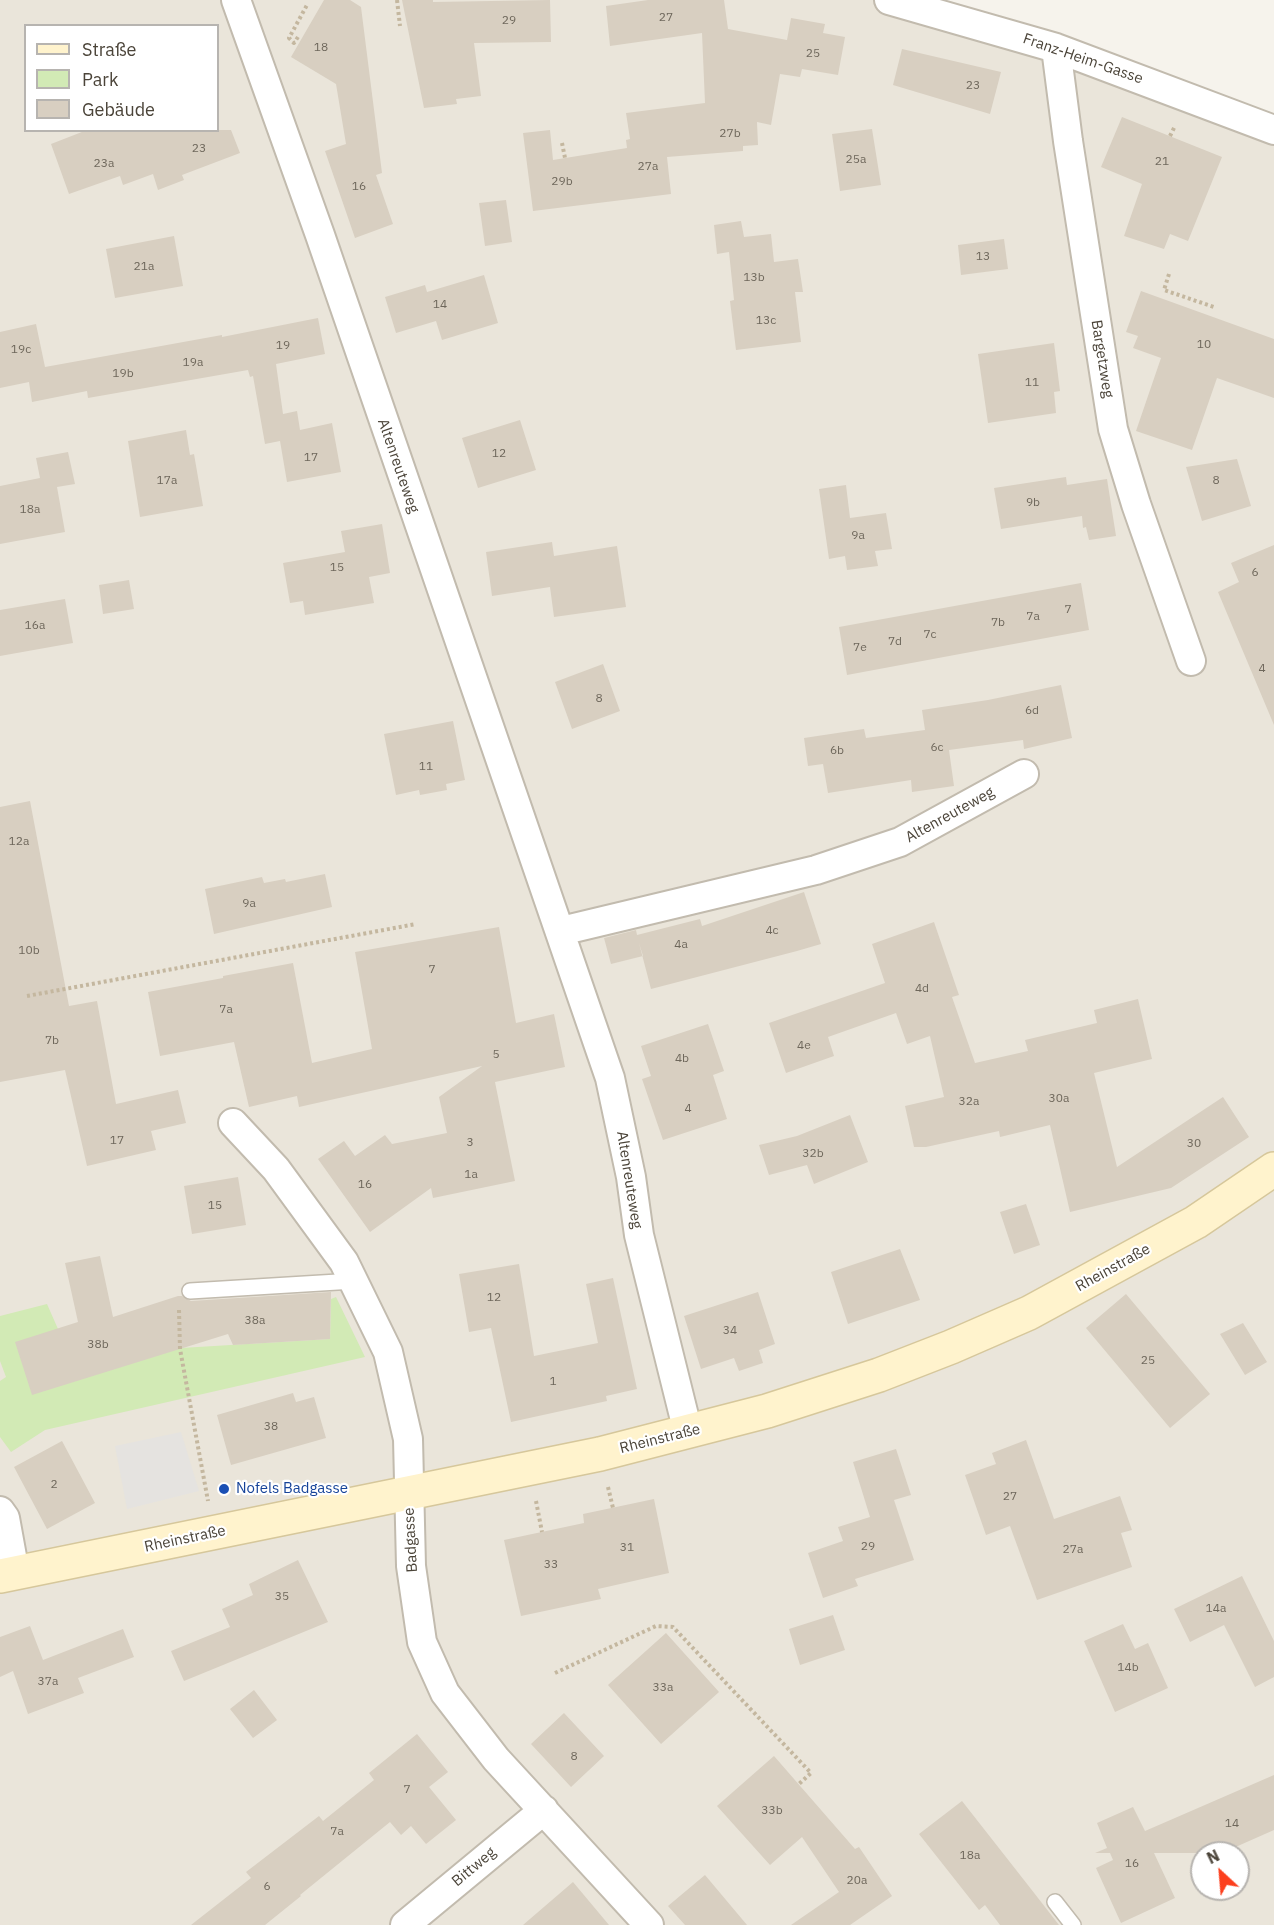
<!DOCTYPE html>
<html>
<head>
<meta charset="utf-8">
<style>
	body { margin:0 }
	#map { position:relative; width:1274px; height:1925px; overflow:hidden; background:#f6f3ec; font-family:"IBM Plex Sans",sans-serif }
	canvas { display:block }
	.legend { position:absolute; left:24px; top:24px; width:195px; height:108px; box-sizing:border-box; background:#fff; border:2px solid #b7b4b0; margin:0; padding:8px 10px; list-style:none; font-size:18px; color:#4b4439 }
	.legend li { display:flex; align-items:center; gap:12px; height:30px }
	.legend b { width:30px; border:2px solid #b7b4b0 }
	.north { position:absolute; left:1190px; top:1841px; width:60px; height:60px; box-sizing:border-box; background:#fff; border:2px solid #b7b4b0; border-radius:50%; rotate:334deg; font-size:16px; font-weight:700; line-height:24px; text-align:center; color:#4b4439 }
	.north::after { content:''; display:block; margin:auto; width:21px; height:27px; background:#fc3f1d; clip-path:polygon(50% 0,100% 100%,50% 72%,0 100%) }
</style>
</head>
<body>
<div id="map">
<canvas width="1274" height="1925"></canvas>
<ul class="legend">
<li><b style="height:8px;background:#fff3cd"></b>Straße</li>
<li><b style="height:16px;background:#d2eab5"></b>Park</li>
<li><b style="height:16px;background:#d8cfc1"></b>Gebäude</li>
</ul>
<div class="north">N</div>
</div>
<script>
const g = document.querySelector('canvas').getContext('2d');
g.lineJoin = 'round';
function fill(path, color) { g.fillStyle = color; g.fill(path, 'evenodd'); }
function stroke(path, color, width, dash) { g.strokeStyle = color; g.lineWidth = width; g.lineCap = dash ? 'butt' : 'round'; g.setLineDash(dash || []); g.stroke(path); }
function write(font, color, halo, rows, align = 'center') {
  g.font = font + ' "IBM Plex Sans",sans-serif'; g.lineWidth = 4.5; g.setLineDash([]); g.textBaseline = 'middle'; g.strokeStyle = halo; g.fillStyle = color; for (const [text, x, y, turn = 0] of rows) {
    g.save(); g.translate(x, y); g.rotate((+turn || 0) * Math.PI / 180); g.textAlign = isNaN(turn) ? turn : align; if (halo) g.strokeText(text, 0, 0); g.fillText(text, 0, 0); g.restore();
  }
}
const residential = new Path2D(`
	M0,0H889L1274,130V1925H0ZM26,26H218V130H26ZM1202,1853H1238V1889H1202Z`);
const green = new Path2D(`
	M336,1297L365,1357L45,1430L11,1452L0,1437V1381L6,1377L0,1361V1316L47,1304L58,1329L181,1348L330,1339L331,1299Z`);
const parking = new Path2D(`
	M181,1432L199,1491L127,1509L115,1446Z`);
const building = new Path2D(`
	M324,0H350L361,7L382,173L376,175L393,224L355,238L325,151L346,144L336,84L291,57Z
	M402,0H433V2L550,0L551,42L474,43L481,96L456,99L457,104L424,108Z
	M648,0H724L728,29L787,40L791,18L825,24L823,33L845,37L838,75L802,69L800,77L780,74L771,125L757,122L758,145L743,146V151L667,157L671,194L533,211L523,133L550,130L553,160L627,148L626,140L630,139L626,113L705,103L702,33L610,46L606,6Z
	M902,49L1001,72L990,114L893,85Z
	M1122,117L1222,157L1188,241L1170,234L1164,249L1124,236L1142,184L1101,167Z
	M872,129L881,185L840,191L832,134Z
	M87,130H231L240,153L182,175L184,180L158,190L153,174L123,185L120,176L69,194L51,144Z
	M506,200L512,242L485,246L479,203Z
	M741,221L744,237L771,234L774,262L798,259L803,292H795L801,342L736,350L730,301L734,300L729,252L717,254L714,225Z
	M174,236L183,286L115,298L106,249Z
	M1004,239L1008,269L961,275L958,245Z
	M484,275L498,323L442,340L436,321L396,333L385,297L425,285L427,292Z
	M1141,291L1274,339V398L1217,378L1192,450L1136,431L1161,358L1133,348L1138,336L1126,332Z
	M318,318L325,354L276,364L283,414L297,411L300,430L332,423L341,472L287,482L280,441L265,444L253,376L250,377L248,370L88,398L87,391L32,402L29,382L0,388V332L36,324L45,367L222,335V337Z
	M1054,343L1060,391L1054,392L1056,413L988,423L978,354Z
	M520,420L536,470L478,488L462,438Z
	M186,430L190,455L194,454L203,506L140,517L128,441Z
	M68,452L75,484L57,487L65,532L0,544V486L40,478L36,458Z
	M1237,459L1251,506L1202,521L1186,467Z
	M1066,477L1067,485L1107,479L1116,536L1089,540L1086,527L1083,528L1082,516L1001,529L994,488Z
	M846,485L850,518L886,513L892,549L875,551L878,566L847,570L845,556L829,559L819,489Z
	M382,524L390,573L369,577L374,603L305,615L303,601L290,603L283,563L345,552L341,531Z
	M552,542L554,556L617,546L626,607L554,617L550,587L492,596L486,552Z
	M1274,545V725L1218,592L1239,582L1231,563Z
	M129,580L134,609L103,614L99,585Z
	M1081,583L1089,630L847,675L839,627Z
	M65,599L73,643L0,656V610Z
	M603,664L620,711L572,729L555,682Z
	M1061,685L1072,738L1024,749L1023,740L949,750L954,786L912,792L911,780L828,793L823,764L808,766L804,738L864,729L866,738L925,730L922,710L988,700Z
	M453,721L465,780L446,784L447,790L420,795L419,790L396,795L384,734Z
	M30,801L69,1006L97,1001L116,1104L178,1090L186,1123L151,1131L156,1150L87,1166L65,1070L0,1082V807Z
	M325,874L332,907L214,934L205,889L262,877L264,883L285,879L286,882Z
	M804,892L821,944L797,951L651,989L639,943L643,956L611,964L604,938L636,930L637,935L700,919L702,926Z
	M934,922L959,995L952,997L975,1063L1028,1051L1025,1040L1097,1023L1094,1010L1138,999L1152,1059L1094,1073L1117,1167L1223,1097L1249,1137L1171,1188L1070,1212L1050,1125L1000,1137L999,1131L926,1147H914L905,1106L944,1097L930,1036L907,1044L896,1013L828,1037L834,1056L786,1073L769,1023L885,983L872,944Z
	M499,927L516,1023L554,1014L565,1067L495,1082L515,1181L433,1198L431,1188L370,1232L318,1159L344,1141L355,1156L385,1135L392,1144L447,1133L439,1097L482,1066L299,1107L297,1096L249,1107L234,1042L160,1056L148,992L223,978V976L293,963L312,1063L372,1049L355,952Z
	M708,1024L724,1071L713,1075L727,1119L663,1140L642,1079L651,1076L641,1046Z
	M850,1115L868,1162L814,1184L807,1165L769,1175L759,1145L797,1136Z
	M238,1177L246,1225L192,1234L184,1186Z
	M1026,1204L1040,1245L1014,1254L1000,1212Z
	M900,1249L920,1300L848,1324L831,1272Z
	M100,1256L113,1317L178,1296H182L191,1301L331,1292L330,1339L233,1345L228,1334L32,1395L15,1342L78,1322L65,1263Z
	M519,1264L534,1356L598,1343L586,1284L613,1278L637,1389L606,1396L607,1401L511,1422L491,1328L469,1332L459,1274Z
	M758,1292L775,1344L759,1350L763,1363L739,1371L734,1358L701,1369L684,1316Z
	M1126,1294L1210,1394L1170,1428L1086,1328Z
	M1243,1323L1267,1362L1245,1375L1220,1334Z
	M293,1393L296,1402L314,1397L326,1438L231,1465L217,1415Z
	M1026,1440L1054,1519L1120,1496L1132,1530L1121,1533L1132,1567L1037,1600L1010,1526L986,1535L965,1475L996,1464L992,1453Z
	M62,1441L95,1503L47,1529L14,1467Z
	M896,1449L911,1495L894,1500L914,1560L855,1579L858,1586L823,1598L808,1553L843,1541L838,1527L870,1517L853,1462Z
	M654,1499L669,1573L598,1589L601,1599L521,1616L504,1540L584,1523L583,1514Z
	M298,1560L328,1622L184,1681L171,1651L230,1627L222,1609L253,1595L249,1584Z
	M1242,1576L1274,1641V1677L1255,1687L1224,1625L1190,1642L1174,1609Z
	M833,1615L845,1650L800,1665L789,1629Z
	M1123,1624L1135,1649L1148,1643L1168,1688L1115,1712L1084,1641Z
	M30,1626L43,1660L123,1629L134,1657L78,1678L84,1693L28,1714L13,1671L0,1677V1637Z
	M666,1633L719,1692L661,1744L608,1685Z
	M254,1690L277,1720L253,1738L230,1709Z
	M564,1713L604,1756L571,1787L531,1744Z
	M417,1734L448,1772L429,1787L456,1820L426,1844L411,1826L401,1835L390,1822L300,1895L301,1896L265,1925H191L251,1878L246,1872L319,1816L323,1821L374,1780L369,1773Z
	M774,1756L855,1849L859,1847L892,1896L850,1925H791L839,1892L802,1837L770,1865L717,1806Z
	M1274,1775V1830L1222,1853H1154L1175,1898L1121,1923L1096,1868L1113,1860L1110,1853H1095L1107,1848L1097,1823L1133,1807L1145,1831Z
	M962,1801L1031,1889L1059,1925H1000L985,1905L979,1910L919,1834Z
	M705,1875L747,1925H685L668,1906Z
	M573,1882L609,1925H523Z`);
const path = new Path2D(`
	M397,0L400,26
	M298,37L294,43L289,38L307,5
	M1170,136L1175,126
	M562,143L565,158
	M1169,274L1164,290L1214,307
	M27,996L416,924
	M179,1310L180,1349L208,1501
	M608,1487L613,1508
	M536,1501L542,1532
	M555,1673L656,1626L673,1627L811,1773L799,1784`);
const lane = new Path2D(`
	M190,1291L354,1281
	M1055,1902L1073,1925`);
const street = new Path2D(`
	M236,0L320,235L610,1078L631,1177L639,1235L688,1432
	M889,0L1056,48L1274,130
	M1056,48L1068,141L1113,429L1136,504L1191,661
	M561,931L816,870L900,842L1024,774
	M233,1123L276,1169L344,1262L388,1352L408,1439L411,1566L422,1642L445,1693L496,1759L649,1925
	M0,1511L5,1518L15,1573
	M405,1925L544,1810`);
const secondary = new Path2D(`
	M0,1576L600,1454L767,1411L879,1375L951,1347L1029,1313L1196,1222L1274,1169`);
const markers = [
	[224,1489,6,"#1a4fb4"]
];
const numberNames = [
	["27",666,18],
	["29",509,21],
	["18",321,48],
	["25",813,54],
	["23",973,86],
	["27b",730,134],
	["23",199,149],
	["25a",856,160],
	["21",1162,162],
	["23a",104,164],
	["27a",648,167],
	["29b",562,182],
	["16",359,187],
	["13",983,257],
	["21a",144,267],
	["13b",754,278],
	["14",440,305],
	["13c",766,321],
	["10",1204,345],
	["19",283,346],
	["19c",21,350],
	["19a",193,363],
	["19b",123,374],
	["11",1032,383],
	["12",499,454],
	["17",311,458],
	["17a",167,481],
	["8",1216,481],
	["9b",1033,503],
	["18a",30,510],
	["9a",858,536],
	["15",337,568],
	["6",1255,573],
	["7",1068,610],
	["7a",1033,617],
	["7b",998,623],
	["16a",35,626],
	["7c",930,635],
	["7d",895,642],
	["7e",860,648],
	["4",1262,669],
	["8",599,699],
	["6d",1032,711],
	["6c",937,748],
	["6b",837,751],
	["11",426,767],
	["12a",19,842],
	["9a",249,904],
	["4c",772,931],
	["4a",681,945],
	["10b",29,951],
	["7",432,970],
	["4d",922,989],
	["7a",226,1010],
	["7b",52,1041],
	["4e",804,1046],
	["5",496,1055],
	["4b",682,1059],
	["30a",1059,1099],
	["32a",969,1102],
	["4",688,1109],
	["17",117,1141],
	["3",470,1143],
	["30",1194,1144],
	["32b",813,1154],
	["1a",471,1175],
	["16",365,1185],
	["15",215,1206],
	["12",494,1298],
	["38a",255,1321],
	["34",730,1331],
	["38b",98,1345],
	["25",1148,1361],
	["1",553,1382],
	["38",271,1427],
	["2",54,1485],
	["27",1010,1497],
	["29",868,1547],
	["31",627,1548],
	["27a",1073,1550],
	["33",551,1565],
	["35",282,1597],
	["14a",1216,1609],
	["14b",1128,1668],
	["37a",48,1682],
	["33a",663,1688],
	["8",574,1757],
	["7",407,1790],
	["33b",772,1811],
	["14",1232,1824],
	["7a",337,1832],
	["18a",970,1856],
	["16",1132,1864],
	["20a",857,1881],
	["6",267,1887]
];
const streetNames = [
	["Franz-Heim-Gasse",1083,59,19],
	["Bargetzweg",1102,359,81],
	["Altenreuteweg",398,466,71],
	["Altenreuteweg",950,815,-29],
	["Altenreuteweg",629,1180,81],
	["Rheinstraße",1113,1268,-29],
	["Rheinstraße",660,1439,-14],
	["Rheinstraße",185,1539,-12],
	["Badgasse",411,1540,-93],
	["Bittweg",474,1867,-40]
];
const transitNames = [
	["Nofels Badgasse",236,1489]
];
fill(residential, '#eae5da');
fill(green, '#d2eab5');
fill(parking, '#e5e3e0');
fill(building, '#d8cfc1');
stroke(lane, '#c2bbae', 18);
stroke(street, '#c2bbae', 32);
stroke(secondary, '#d6c79b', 36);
stroke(path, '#c4b79f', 4, [3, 3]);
stroke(lane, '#fff', 15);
stroke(street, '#fff', 28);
stroke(secondary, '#fff3cd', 33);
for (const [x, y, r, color] of markers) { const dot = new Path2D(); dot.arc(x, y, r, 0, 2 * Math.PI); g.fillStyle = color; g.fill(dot); stroke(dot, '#fff', 2); }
write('12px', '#6e675b', null, numberNames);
write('15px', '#4b4439', '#fff', streetNames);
write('15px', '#164399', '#fff', transitNames, 'left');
</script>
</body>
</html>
